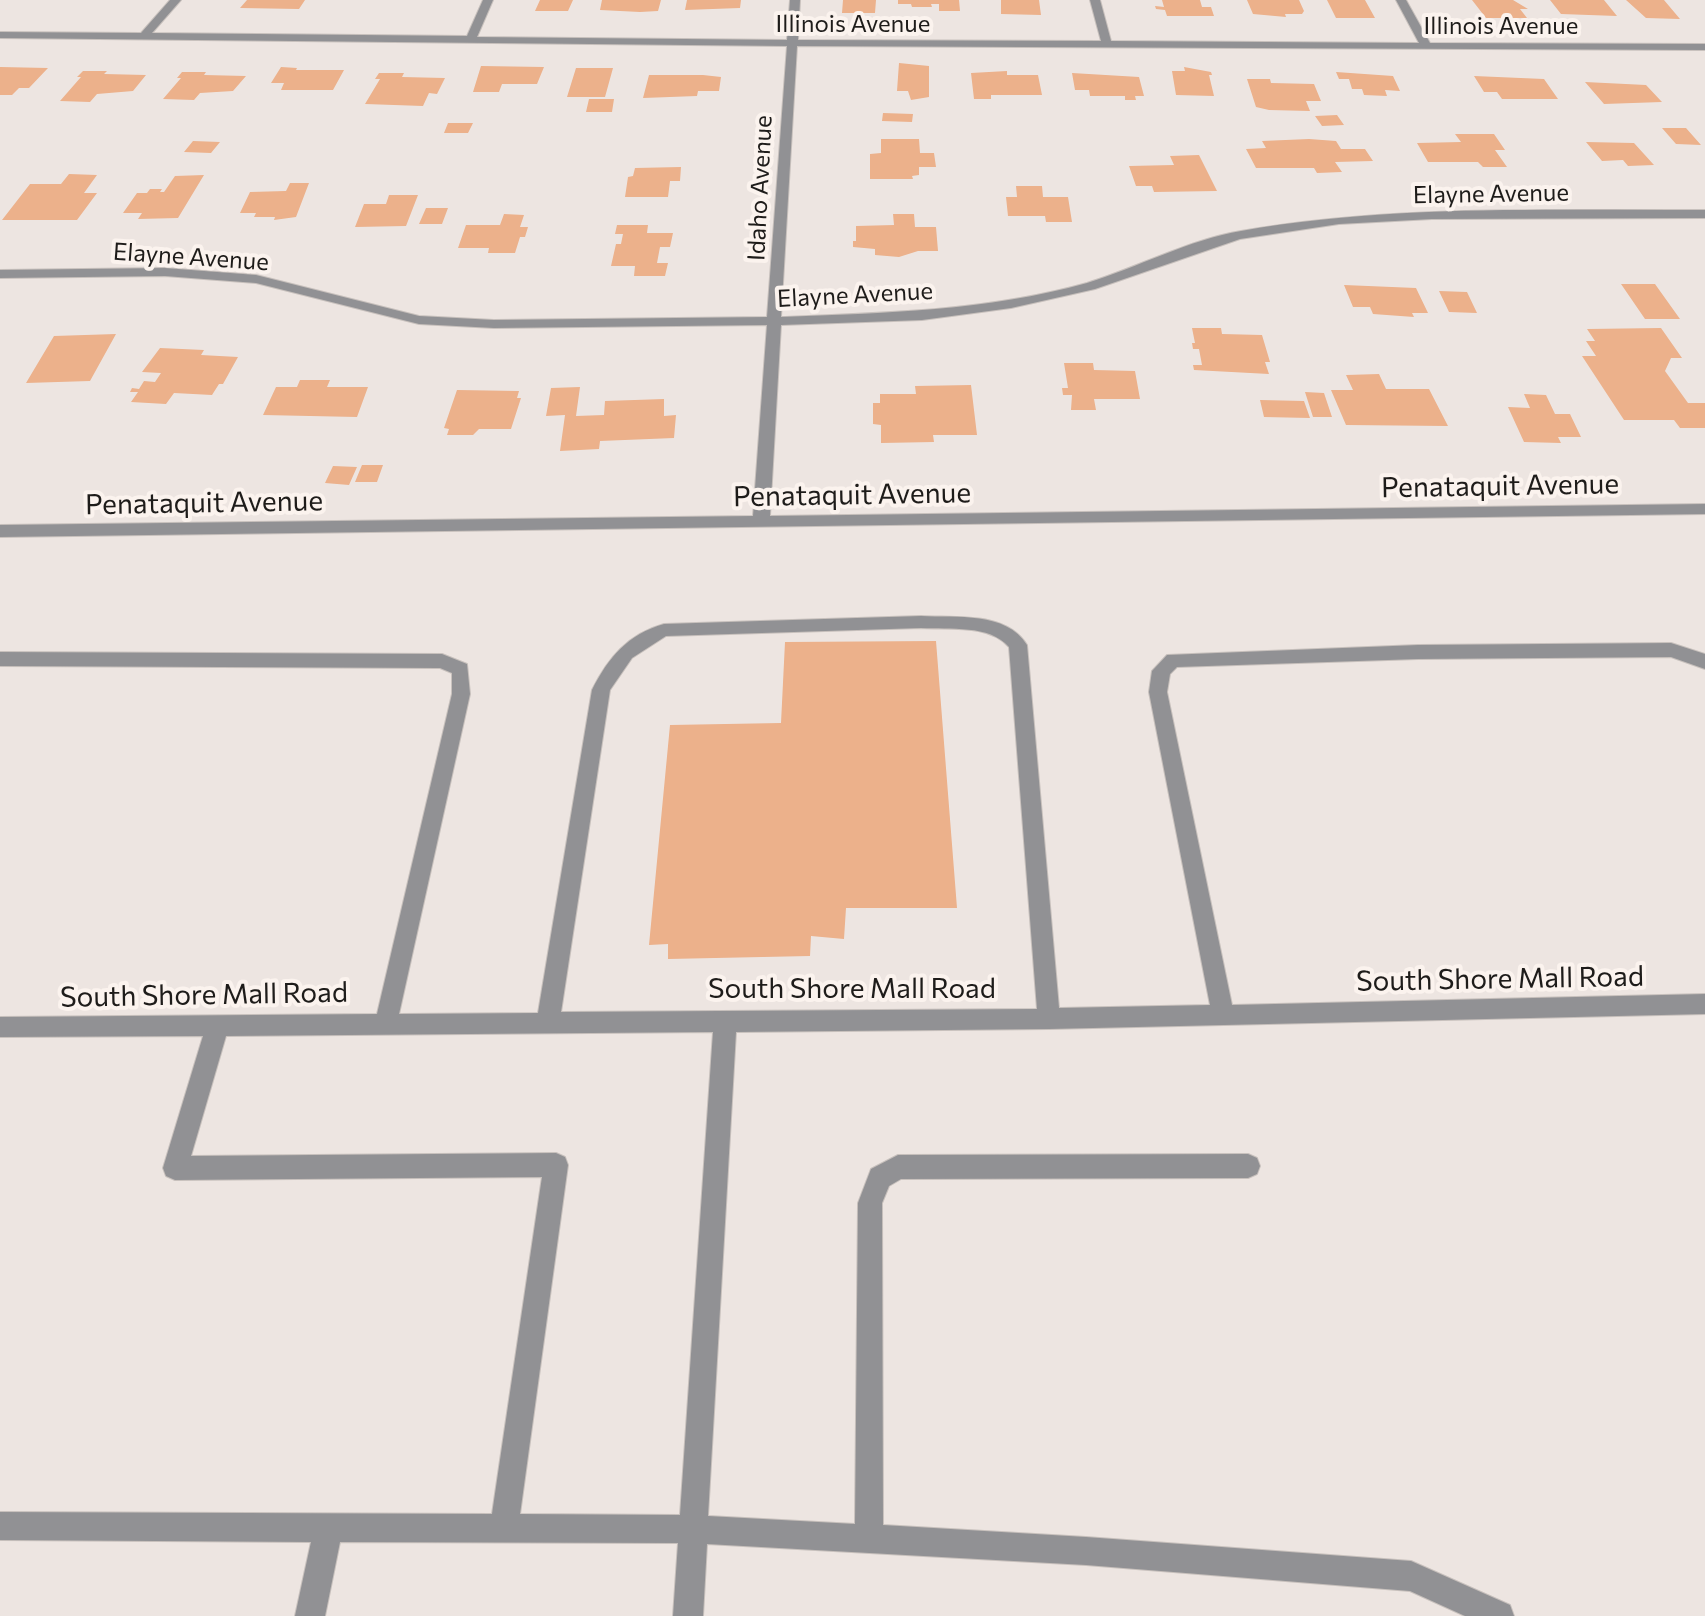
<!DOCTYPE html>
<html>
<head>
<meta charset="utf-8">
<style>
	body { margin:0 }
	canvas { display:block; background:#ede5e1 }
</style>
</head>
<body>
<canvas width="1705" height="1616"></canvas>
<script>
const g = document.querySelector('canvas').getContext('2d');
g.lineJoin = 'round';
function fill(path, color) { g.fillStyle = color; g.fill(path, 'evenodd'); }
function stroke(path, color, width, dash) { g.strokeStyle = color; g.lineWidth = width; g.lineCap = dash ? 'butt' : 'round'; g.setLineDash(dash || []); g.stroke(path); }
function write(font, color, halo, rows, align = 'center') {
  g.font = font + ' Commissioner,sans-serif'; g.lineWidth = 8; g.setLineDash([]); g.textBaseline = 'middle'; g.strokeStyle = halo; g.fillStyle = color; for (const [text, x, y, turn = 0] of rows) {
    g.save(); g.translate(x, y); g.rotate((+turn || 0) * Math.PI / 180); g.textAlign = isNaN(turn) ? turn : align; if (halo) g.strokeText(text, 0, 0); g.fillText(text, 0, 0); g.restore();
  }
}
const building = new Path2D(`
	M247,0H305L299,9L240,8Z
	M540,0H573L568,11H535Z
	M602,0H661L658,11L640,12L600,10Z
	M687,0H741L740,8L685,10Z
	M843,0H876L875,13H842Z
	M898,0H959L960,11H939V4H931L932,7H912L911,4H898Z
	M1001,0H1039L1041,15L1001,14Z
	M1162,0H1200L1202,7H1211L1214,16H1167L1165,10L1156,9L1155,6L1164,7Z
	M1247,0H1299L1304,11L1302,14H1285L1286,17L1253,14Z
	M1327,0H1365L1375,18H1336Z
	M1472,0H1513L1528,9H1520L1527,18H1486Z
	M1550,0H1604L1617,16L1561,14Z
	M1626,0H1664L1680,19L1646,18Z
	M899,63L929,66V97L911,100L908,91H897Z
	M481,66L544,67L537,84H502L499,92H473Z
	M0,67L48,68L29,88H19L12,95H0Z
	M281,67L297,68L296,70H344L333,90H281L284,83H271Z
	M1184,67L1211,72L1212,75H1209L1214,96L1176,95L1172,71H1185Z
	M576,68H613L605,97H567Z
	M83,71H107L104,74L146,75L133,91L97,94L90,102L60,101L81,77H77Z
	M1007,71V75H1038L1042,95H991V99H974L971,73Z
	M182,72H206L204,75L246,76L233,91L200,93L194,100L163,99L181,78H177Z
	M1336,72L1393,76L1400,91L1385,90L1387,96L1364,95L1362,89H1352L1349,79H1339Z
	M379,73H404L402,77L445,78L437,94L429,93L423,106L365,104L380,79H375Z
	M1072,73L1139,77L1144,96H1135L1136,100H1125V96H1090L1089,90H1075Z
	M649,75H703L721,77L719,91H698L697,96L643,98Z
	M1474,76L1544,79L1558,99H1502L1497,92H1484Z
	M1247,79H1270L1271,83L1314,84L1321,101H1306L1310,111L1269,110L1256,107Z
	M1585,82L1646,85L1662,102L1604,104Z
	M589,99H614L612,112H586Z
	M883,113L913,114L912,122L882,121Z
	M1337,115L1344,125L1322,126L1315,116Z
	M448,123H473L468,133H444Z
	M1662,128H1686L1701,145L1676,144Z
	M1455,134H1494L1505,150H1495L1507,167H1483L1478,162H1428L1417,143L1461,142Z
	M881,139H919L920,153H934L936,167H919V175L912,176L913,179H870V154L881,153Z
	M1309,139L1336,141L1341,149H1365L1373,161L1335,162L1342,172L1317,173L1314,168H1256L1246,149L1266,148L1262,141Z
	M193,141L220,142L211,153L184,152Z
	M1586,142L1634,143L1654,165L1628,166L1623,160L1602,161Z
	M1199,155L1217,191L1154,192L1152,186H1136L1129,166L1174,165L1170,156Z
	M681,167L680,181H670L668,197H625L628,177L633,176L635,168Z
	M69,174L97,175L84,193H97L77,220H2L30,184H61Z
	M204,175L178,218L138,219L142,213H123L137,193H147L150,189H162L160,192H164L175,176Z
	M290,183H309L296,217L274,220L275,217H254L256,213H240L250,192L286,191Z
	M1016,186H1042L1043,197H1068L1072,222H1046L1045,216H1008L1006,197H1017Z
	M389,195H418L406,226L355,227L364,204H386Z
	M426,208H448L442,224H419Z
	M504,214L524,215L520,227H528L525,237H520L515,253H488L489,248H458L466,225H500Z
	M893,214H914L915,227H936L938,251H918L899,257L875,255V249L853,247V241H856V226L894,225Z
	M617,225H648L647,233H673L670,247H660L657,263H668L665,276H634L635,266H611L616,244H621L623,234H615Z
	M1621,284H1655L1680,319H1645Z
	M1344,285L1416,288L1428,313H1412L1414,317L1373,314L1370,307H1353Z
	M1439,291L1467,292L1477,313L1449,312Z
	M1192,328H1221L1222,334L1262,335L1270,362H1265L1269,374L1194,370L1193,365H1202L1199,349H1193L1192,343H1195Z
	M1661,328L1682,358H1671L1665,371L1688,403H1705V428H1680L1674,420H1624L1582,356H1596L1586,341H1595L1587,329Z
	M116,334L90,381L26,383L54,336Z
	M160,348L204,350L201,355L238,357L223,384H219L212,395L174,393L166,404L131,402L138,392H130L132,388L139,389L144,381L155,382L161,373L142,372Z
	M1064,363H1093L1094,370L1135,371L1140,399H1094L1096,410H1071L1072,395H1063L1062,388H1068Z
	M1379,374L1386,389H1429L1448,426L1346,425L1331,390H1353L1346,375Z
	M300,380H330L327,387H368L357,417L263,415L276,387H297Z
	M971,385L977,435H933L934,442L881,443V425L873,424V403H880V394H916L915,386Z
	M580,387L576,416L604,415L605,401L664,399V416L676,415L674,438L600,441L599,449L560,451L565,415L546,416L551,388Z
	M457,390L519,391L517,398H521L511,429H479L473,435H447L449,429L444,428Z
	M1305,392L1324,393L1332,417H1313Z
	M1524,394L1546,395L1555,414H1570L1581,437H1558L1561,443L1524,442L1508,407L1530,408Z
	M1260,400L1304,401L1310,418L1264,417Z
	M362,465H383L377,482H355Z
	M333,466L357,467L349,485L325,483Z
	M936,641L957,908H846L844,939L811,936L810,956L668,959V944L649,945L670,725L781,723L785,642Z`);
const minor = new Path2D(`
	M170,0H181L152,33L467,36L483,0H493L477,37L787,40L790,0H800L798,40L1101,41L1090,0H1100L1111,41L1419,43L1396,0H1406L1430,43L1705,44V50L797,46L781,317C884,313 987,311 1087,283C1136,268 1191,239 1241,231C1394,204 1550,211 1705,210V218L1432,219L1339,224L1240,239L1095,289L1011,308L922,320L781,325L770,516L1705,504V514L0,537V525L753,516L767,325L494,328L419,324L256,283L165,276L0,278V270L165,268L256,275L419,316L494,320L767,317L787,46L0,38V32L141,33Z
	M921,616C956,618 1006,611 1027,645L1059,1008L1210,1005L1149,692L1152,671L1167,655L1418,645L1671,643L1705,654V669L1671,657L1418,659L1177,667L1170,674L1167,692L1232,1005L1705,994V1014L1049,1029L736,1032L708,1516L855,1524L858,1203L871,1169L898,1155L1248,1154L1257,1158L1260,1166L1257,1174L1248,1178L901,1179L889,1186L882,1203L883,1525L1086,1537L1411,1561L1510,1605L1514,1616H1465L1410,1591L1086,1565L707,1544L703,1616H673L678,1543L340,1542L325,1616H295L311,1542L0,1540V1512L492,1514L542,1177L175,1180L166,1176L163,1168L203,1036L0,1037V1017L377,1014L452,694V673L440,668L0,666V652L442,654L467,664L470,694L399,1014L538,1013L592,690C608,658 628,634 664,624ZM921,628C950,630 989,624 1009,647L1037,1009L561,1012L610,690L632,658L666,636ZM713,1032L680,1515L520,1514L568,1165L565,1157L556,1153L191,1156L226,1036Z`);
const farStreetnames = [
	["Illinois Avenue",853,24],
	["Illinois Avenue",1501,26],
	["Idaho Avenue",760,188,-87],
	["Elayne Avenue",1491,194,-1],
	["Elayne Avenue",191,257,4],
	["Elayne Avenue",855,295,-3]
];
const streetNames = [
	["Penataquit Avenue",1500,486,-1],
	["Penataquit Avenue",852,495,-1],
	["Penataquit Avenue",204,503,-1],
	["South Shore Mall Road",1500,979,-1],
	["South Shore Mall Road",852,989],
	["South Shore Mall Road",204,995,-1]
];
fill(building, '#ecb18b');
stroke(minor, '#c8c1bd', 2);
fill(minor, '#919194');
write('24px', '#1e1c1a', '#fbf3ee', farStreetnames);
write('28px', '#1e1c1a', '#fbf3ee', streetNames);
</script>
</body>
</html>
